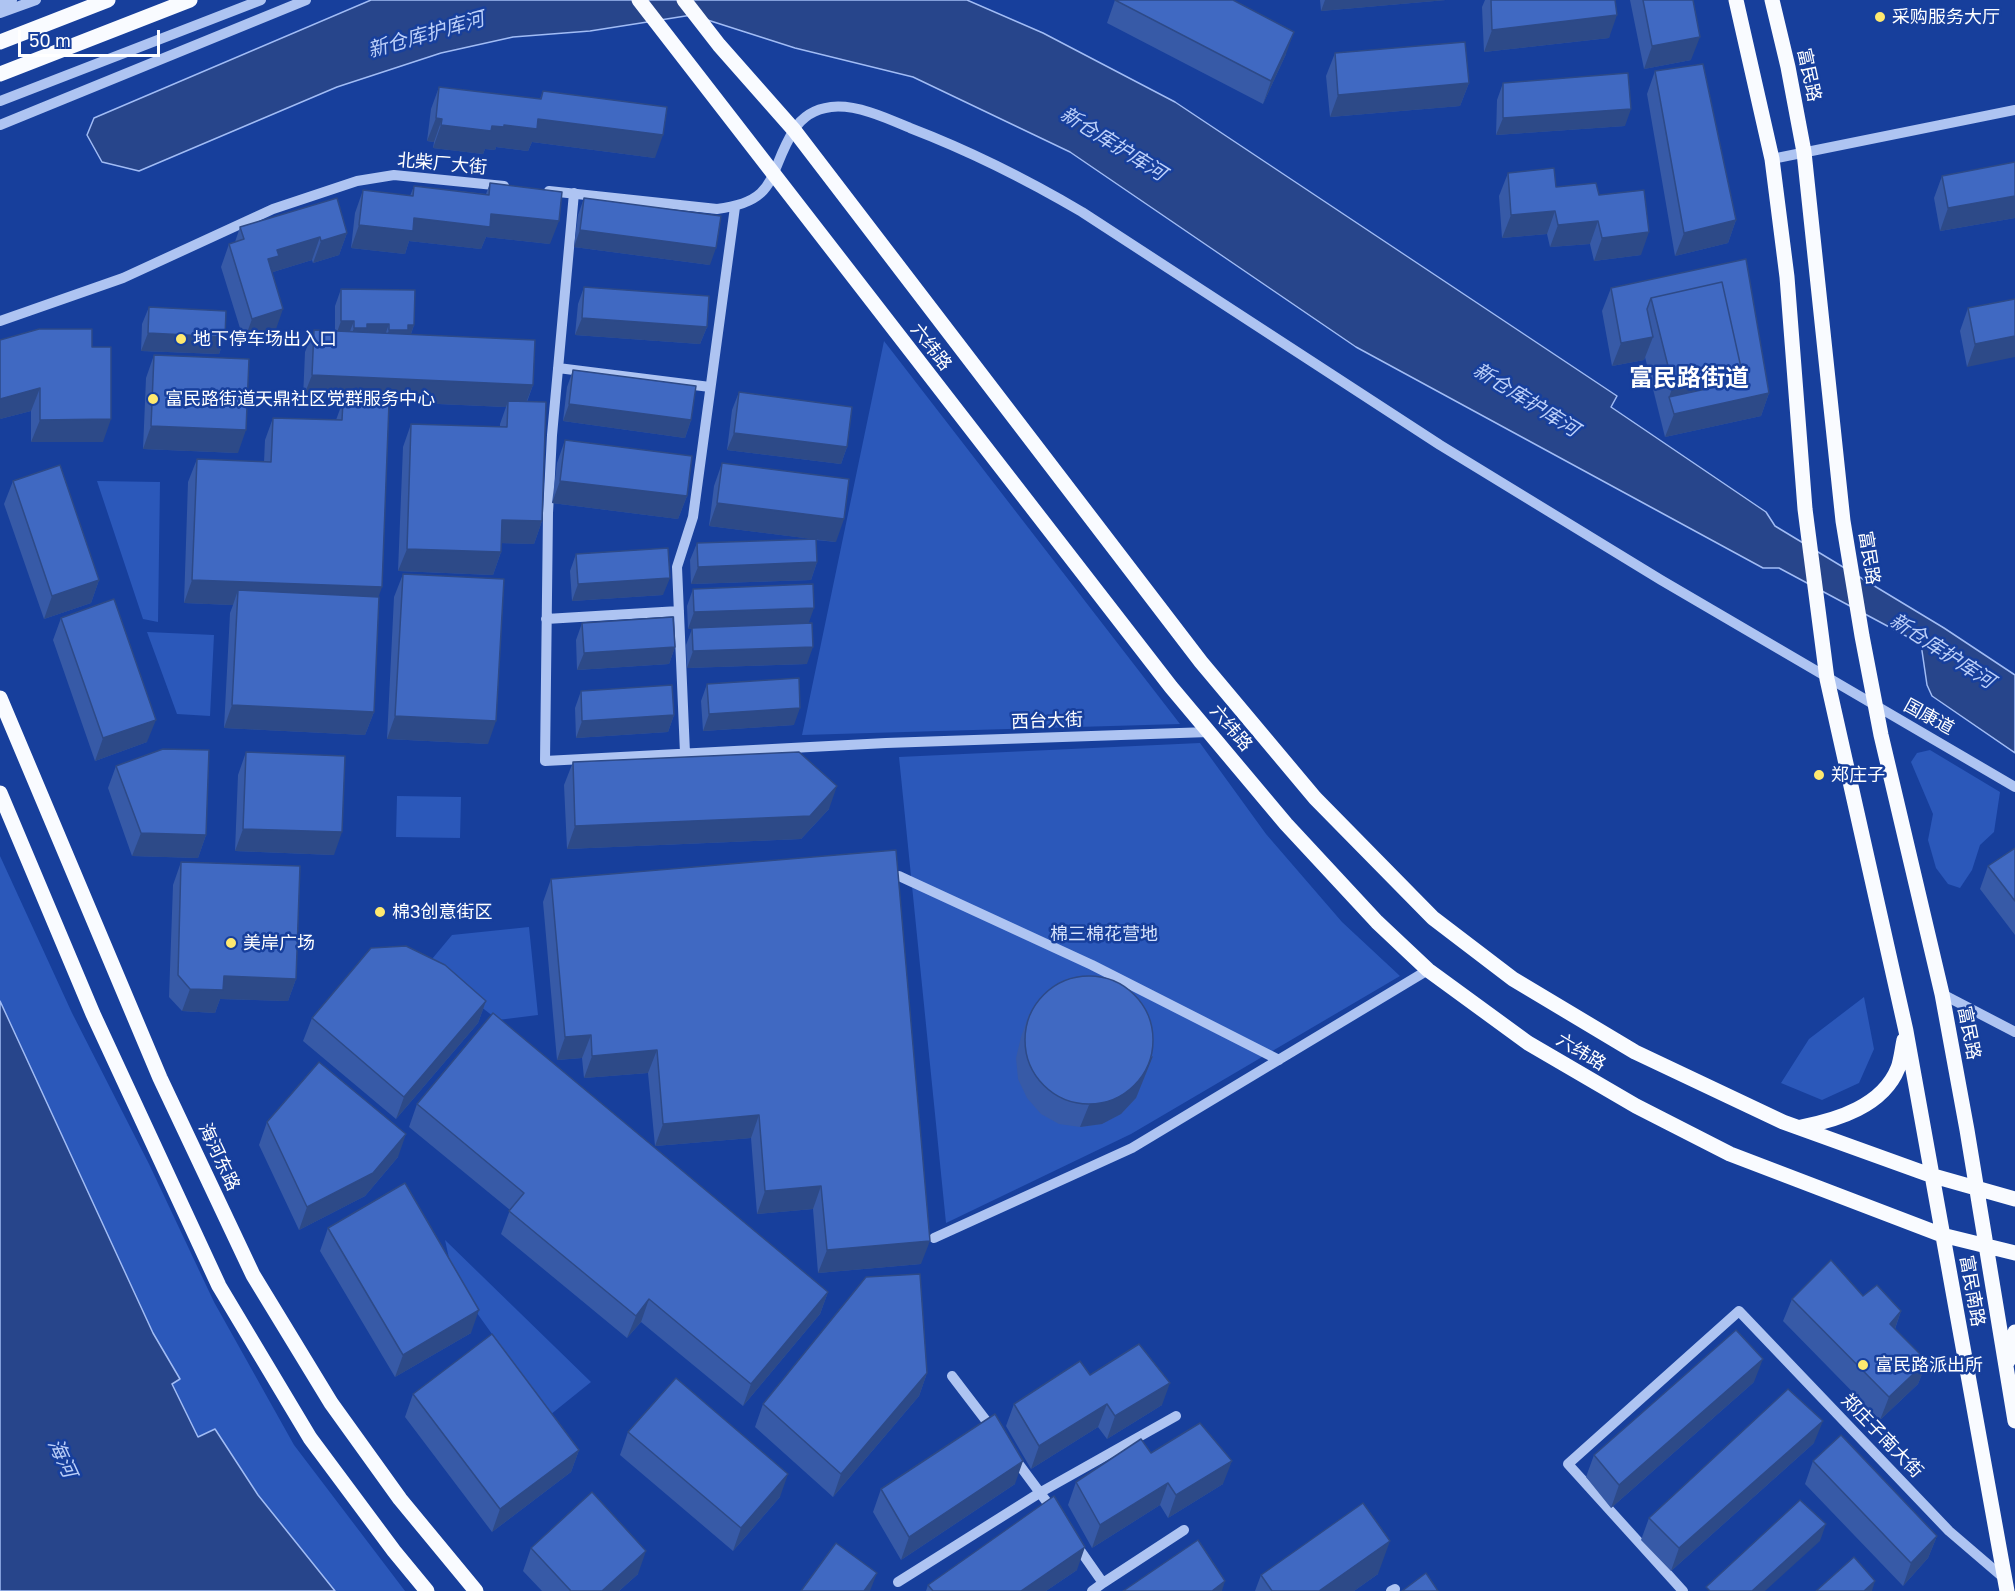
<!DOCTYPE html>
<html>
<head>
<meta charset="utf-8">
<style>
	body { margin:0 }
	#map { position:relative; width:2015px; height:1591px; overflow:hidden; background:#173f9c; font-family:"Golos Text",sans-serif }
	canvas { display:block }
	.scale { position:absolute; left:18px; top:30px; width:142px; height:27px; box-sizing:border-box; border:3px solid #fff; border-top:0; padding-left:8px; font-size:18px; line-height:21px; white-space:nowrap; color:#fff; -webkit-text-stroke:4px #173f9c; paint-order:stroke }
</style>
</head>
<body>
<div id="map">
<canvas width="2015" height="1591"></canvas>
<div class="scale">50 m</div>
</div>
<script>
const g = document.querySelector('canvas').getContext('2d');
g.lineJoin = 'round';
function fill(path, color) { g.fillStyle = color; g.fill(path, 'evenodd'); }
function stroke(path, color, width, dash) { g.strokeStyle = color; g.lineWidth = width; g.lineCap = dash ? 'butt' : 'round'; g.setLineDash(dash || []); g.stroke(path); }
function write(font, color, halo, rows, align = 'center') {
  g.font = font + ' "Golos Text","Noto Sans SC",sans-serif'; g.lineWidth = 5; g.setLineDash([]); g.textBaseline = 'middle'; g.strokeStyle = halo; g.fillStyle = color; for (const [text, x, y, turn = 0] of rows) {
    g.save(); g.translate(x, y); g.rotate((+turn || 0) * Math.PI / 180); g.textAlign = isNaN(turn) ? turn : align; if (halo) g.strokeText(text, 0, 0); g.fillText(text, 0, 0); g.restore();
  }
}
const green = new Path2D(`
	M884,341L1180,724L802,735Z
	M97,481L160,482L158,622L143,619Z
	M147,632L214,635L210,716L177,714Z
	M1200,743L1266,834L1342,922L1400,976L1131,1134L946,1223L899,757Z
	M1930,750L2000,792L1994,832L1980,845L1972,870L1960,888L1948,884L1936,868L1928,840L1933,814L1911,762L1917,753Z
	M397,796L461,797L460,838L396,837Z
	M0,856L72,1013L149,1164L214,1302L294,1445L405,1591H0Z
	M529,927L538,1015L498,1020L427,965L452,935Z
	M1864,997L1874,1049L1859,1083L1822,1100L1781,1083L1809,1039Z
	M445,1240L591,1382L550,1415L454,1281Z`);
const water = new Path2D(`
	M371,0H967L1043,33L1175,102L1617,396L1611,407L1766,512L1775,526L1944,628L2015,675V753L1932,696L1927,685L1921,644L1779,568H1763L1356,347L1070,152L913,77L795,48L692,15L590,31L513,37L441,53L337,87L139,171L102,162L87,135L94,118Z
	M0,1001L153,1333L180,1379L172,1384L198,1437L215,1429L258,1495L335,1591H0Z`);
const minor = new Path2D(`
	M0,5L12,0
	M0,13L36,0
	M0,101L261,0
	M0,125L306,0
	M1772,159L2015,110
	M549,191L717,209C780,201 767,173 794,130C802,117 815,109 831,107C856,104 887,118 910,128C970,151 1026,179 1082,212L1440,445L1661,580L2015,787
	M574,193L552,435L548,513L545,761L886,743L1209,732
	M0,321L123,278L273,209L357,181L394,175L504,186
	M558,368L710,387
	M546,619L679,611
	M685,753L677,567L693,517L735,207
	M899,876L1092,965L1279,1060
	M1942,994L2015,1032
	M934,1238L1132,1148L1428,970
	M952,1376L994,1431
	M1012,1455L1055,1513
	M1075,1543L1103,1583L1092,1591
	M898,1582L1041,1492L1176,1416
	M1103,1583L1184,1530
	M1391,1591L1395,1589
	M1683,1591L1568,1464L1739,1311L1949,1531L2005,1579`);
const major = new Path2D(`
	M639,0L1171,687L1286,824L1377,922L1428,970L1528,1043L1636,1106L1730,1154L1942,1235L2015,1253
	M684,0L719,45L794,130L1201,662L1315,798L1433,918L1513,979L1635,1052L1783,1122L1930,1175L2015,1199
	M1736,0L1772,159L1787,277L1805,509L1827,679L1906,1031L2007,1591
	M1772,0L1788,67L1804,152L1843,521L1862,636L1881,735L1942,994L1967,1130L2015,1421
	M0,42L108,0
	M0,74L190,0
	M0,698L160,1078L253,1275L331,1403L400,1499L476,1591
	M0,793L93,1014L219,1286L310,1438L394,1551L427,1591
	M1801,1127C1837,1120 1883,1106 1898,1068C1901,1060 1902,1049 1904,1040
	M2008,1361L2015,1332`);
const wall = new Path2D(`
	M1115,0L1286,54L1263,104L1107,23Z
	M1320,0H1446L1321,11Z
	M1485,0H1615L1609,38L1484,52L1482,7Z
	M1630,0H1693L1691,60L1644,69Z
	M1335,53L1469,83L1460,106L1330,117L1326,76Z
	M1655,71L1736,220L1728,243L1675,256L1647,94Z
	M1503,83L1625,126L1496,135L1497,100Z
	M439,87L540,99L543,91L655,158L532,142L528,151L496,147L495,150L485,149L483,154L433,148L434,142L427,141L431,109Z
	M2015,162V218L1940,231L1934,198L1942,176Z
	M1508,173L1556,187L1599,195L1641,255L1594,261L1590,244L1550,247L1547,234L1502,238L1499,196Z
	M490,183L550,244L486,237L481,249L409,241L405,254L351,248L355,213L363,190L410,196L414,186L486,194Z
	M584,198L710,265L574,247L578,215Z
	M240,227L347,233L339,255L313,263L312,260L273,272L272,274L275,332L244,341L221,267L229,244L235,242Z
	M1746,259L1769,393L1761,416L1665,437L1645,357L1644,360L1612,366L1602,311L1611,288Z
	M584,287L707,327L700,344L575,335L578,304Z
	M341,289L414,325L411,334L533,385L527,402L542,521L534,544L501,543V552L493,575L398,571L403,447L411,424L500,427V424L506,407L303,398L305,352L314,330L335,331V306Z
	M2015,299L1967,367L1960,331L1968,308Z
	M149,307L225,337L219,354L141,351L142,324Z
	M92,347L103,442H31V411L0,419Z
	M154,355L238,453L143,449L146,378Z
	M573,370L691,420L685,438L563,421L567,387Z
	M739,392L847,447L841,464L727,450L732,410Z
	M343,401L378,597L374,712L365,735L224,728L230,613L233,605L184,603L188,482L197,459L264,462L265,440L273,418L336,420Z
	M565,440L687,496L678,519L552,503L557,463Z
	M722,463L836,542L816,540L817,562L811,580L691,584L690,560L697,543L813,539L709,526L714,486Z
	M13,481L99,580L91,603L44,619L4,504Z
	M576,554L663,595L572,601L570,571Z
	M403,574L488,744L387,739L394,597Z
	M693,589L808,623L807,664L687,668L686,645L692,629H688L687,606Z
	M61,618L147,742L95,761L53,640Z
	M582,623L675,647L669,664L577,670L576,640Z
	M707,684L794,725L703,731L701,701Z
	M581,691L674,715L668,732L576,738L575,708Z
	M246,752L334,855L235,851L238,775Z
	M573,762L829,809L801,839L567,849L564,785Z
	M116,766L206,835L198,858L132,856L108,788Z
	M2015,848V935L1980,889L1988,866Z
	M181,862L296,979L288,1001L220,999L215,1013L182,1011L169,997L173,885Z
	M551,879L921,1264L818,1273L813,1209L757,1214L751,1138L655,1146L648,1073L584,1078L582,1058L557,1060L543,902Z
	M486,1001L478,1023L396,1119L303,1041L312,1018Z
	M1029,1014L1153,1056L1136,1098L1121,1114L1102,1124L1080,1127L1059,1124L1041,1114L1027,1098L1018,1079L1016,1058L1021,1037Z
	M417,1104L828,1292L820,1314L743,1406L641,1322L627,1338L501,1234L510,1210L409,1127Z
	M267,1122L398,1157L365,1196L299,1230L259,1145Z
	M328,1228L471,1333L395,1377L320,1251Z
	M1863,1296L1901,1311L1895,1329L1927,1361L1918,1384L1880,1420L1783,1321L1792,1299Z
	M927,1373L919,1396L833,1497L755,1427L763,1404Z
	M1090,1375L1162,1405L1107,1439L1098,1427L1031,1469L1006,1426L1014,1404Z
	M1754,1382L1611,1508L1586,1477L1594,1455Z
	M413,1394L579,1450L571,1472L492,1532L405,1417Z
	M628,1432L780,1497L733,1551L620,1455Z
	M1814,1443L1671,1571L1641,1540L1649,1518Z
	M1151,1453L1223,1484L1168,1518L1160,1505L1092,1548L1068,1505L1076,1482Z
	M1813,1461L1937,1536L1928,1558L1903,1586L1805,1484Z
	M1015,1484L901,1560L873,1512L881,1489Z
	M531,1548L638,1574L619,1591H542L523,1571Z
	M1077,1570L1046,1591H926L928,1585Z
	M1378,1574L1354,1591H1255L1261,1575Z`);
const shadedWall = new Path2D(`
	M1325,0H1446L1321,11Z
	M1617,15L1609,38L1484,52L1492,30Z
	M1294,32L1286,54L1263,104L1271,81Z
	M1700,37L1691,60L1644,69L1652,46Z
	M1469,83L1460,106L1330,117L1338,95Z
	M1631,109L1625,126L1496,135L1503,118Z
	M436,118L442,119L434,142L427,141Z
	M538,119L663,135L655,158L532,142L528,151L496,147L495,150L485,149L483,154L433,148L441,125L492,126Z
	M2015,196V218L1940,231L1948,208Z
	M1555,211L1547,234L1502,238L1511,215Z
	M491,214L559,221L550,244L486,237L481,249L409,241L405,254L351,248L359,225L414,218Z
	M1736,220L1728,243L1675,256L1684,233Z
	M1598,221L1590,244L1550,247L1558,225Z
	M580,230L716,248L710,265L574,247Z
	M1649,232L1641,255L1594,261L1602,238Z
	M347,233L339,255L313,263L321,241Z
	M320,237L312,260L273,272L270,279L268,259L277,250Z
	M283,309L275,332L244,341L252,319Z
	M582,318L707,327L700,344L575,335Z
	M341,321H354L347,339L335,338Z
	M367,324H389L383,341L347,345L354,328Z
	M408,325H414L408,342L383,347L389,330Z
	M148,333L225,337L219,354L141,351Z
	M2015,336V357L1967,367L1975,344Z
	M1653,337L1644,360L1612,366L1621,343Z
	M1742,372L1769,393L1761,416L1665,437L1674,414L1669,397L1673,386Z
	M312,375L533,385L524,408L508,401L506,407L303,398Z
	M40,388L31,411L0,419V399Z
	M569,404L691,420L685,438L563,421Z
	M111,419L103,442H31L40,420Z
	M151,426L246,430L238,453L143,449Z
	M734,433L847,447L841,464L727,450Z
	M560,481L687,496L678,519L552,503Z
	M717,503L844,519L836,542L709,526Z
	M502,520L542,521L534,544L494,543Z
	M407,549L501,552L493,575L398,571Z
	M817,562L811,580L691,584L698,567Z
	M670,578L663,595L572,601L578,584Z
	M99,580L91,603L44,619L52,596Z
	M192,580L382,587L374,610L238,590L233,605L184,603Z
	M814,608L808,625L688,629L694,612Z
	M675,647L669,664L577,670L584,653Z
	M813,647L807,664L687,668L693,651Z
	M232,705L374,712L365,735L224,728Z
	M800,708L794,725L703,731L709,714Z
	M674,715L668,732L576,738L582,721Z
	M395,716L496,721L488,744L387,739Z
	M156,720L147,742L95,761L103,738Z
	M837,786L829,809L801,839L567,849L575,826Z
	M243,829L342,832L334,855L235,851Z
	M141,833L206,835L198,858L132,856Z
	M224,976L296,979L288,1001L220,999L215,1013L182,1011L190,989Z
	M486,1001L478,1023L396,1119L404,1097Z
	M591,1035L582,1058L557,1060L565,1037Z
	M657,1050L648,1073L584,1078L592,1056Z
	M1153,1056L1136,1098L1121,1114L1102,1124L1080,1127L1089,1105Z
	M759,1115L751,1138L655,1146L663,1124Z
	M406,1134L398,1157L365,1196L299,1230L307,1207Z
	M821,1186L813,1209L757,1214L765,1191Z
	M930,1241L921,1264L818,1273L827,1250Z
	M828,1292L820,1314L743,1406L751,1384Z
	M649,1299L641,1322L627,1338L636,1316Z
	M479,1310L471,1333L395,1377L403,1355Z
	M1901,1311L1893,1334L1890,1324Z
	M1763,1359L1754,1382L1611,1508L1619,1485Z
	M1927,1361L1918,1384L1880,1420L1889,1397Z
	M927,1373L919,1396L833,1497L841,1474Z
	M1170,1383L1162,1405L1107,1439L1115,1416Z
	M1107,1404L1098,1427L1031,1469L1039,1446Z
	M1823,1421L1814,1443L1671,1571L1679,1548Z
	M579,1450L571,1472L492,1532L500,1509Z
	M1023,1461L1015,1484L901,1560L909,1537Z
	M1232,1461L1223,1484L1168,1518L1176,1495Z
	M788,1474L780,1497L733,1551L741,1528Z
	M1168,1483L1160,1505L1092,1548L1100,1525Z
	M1826,1524L1820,1541L1765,1591H1752Z
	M1937,1536L1928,1558L1903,1586L1911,1563Z
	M1390,1541L1378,1574L1354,1591H1319Z
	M1085,1547L1077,1570L1046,1591H1021Z
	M646,1551L638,1574L619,1591H602Z
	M877,1573L870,1591H864Z
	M1225,1581L1222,1591H1212Z
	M1875,1581L1872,1591H1864Z`);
const building = new Path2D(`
	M1115,0H1233L1294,32L1271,81Z
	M1491,0H1615L1617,15L1492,30Z
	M1643,0H1693L1700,37L1652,46Z
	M1465,42L1469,83L1338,95L1335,53Z
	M1703,64L1736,220L1684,233L1655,71Z
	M1628,73L1631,109L1503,118V83Z
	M439,87L541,99L543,91L667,107L663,135L538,119L537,129L504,125V127L492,126L491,131L441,125L442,119L436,118Z
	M2015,162V196L1948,208L1942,176Z
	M1554,168L1556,187L1596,183L1599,195L1644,190L1649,232L1602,238L1598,221L1558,225L1555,211L1511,215L1508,173Z
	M490,183L562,192L559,221L491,214L490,227L414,218L413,231L359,225L363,190L413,196L414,186L489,195Z
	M337,198L347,233L321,241L320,237L277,250L279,256L268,259L283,309L252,319L229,244L244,239L240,227Z
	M584,198L721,216L716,248L580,230Z
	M1746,259L1769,393L1674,414L1669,397L1738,382L1742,372L1722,282L1651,298L1647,309L1653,337L1621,343L1611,288Z
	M1722,282L1742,372L1673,386L1651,298Z
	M584,287L709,296L707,327L582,318Z
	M341,289L415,290L414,325H408V330H389V324H367V328H354V321H341Z
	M2015,299V336L1975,344L1968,308Z
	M149,307L226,311L225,337L148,333Z
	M39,329H92V347H111V419L40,420V388L0,399V340Z
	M314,330L535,340L533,385L312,375Z
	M154,355L249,359L246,430L151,426Z
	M573,370L696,386L691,420L569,404Z
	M739,392L852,407L847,447L734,433Z
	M343,401L389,403L382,587L192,580L197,459L271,462L273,418L342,420Z
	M508,401L546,402L542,521L502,520L501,552L407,549L411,424L507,427Z
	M565,440L692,456L687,496L560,481Z
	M722,463L849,479L844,519L717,503Z
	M60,465L99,580L52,596L13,481Z
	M816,539L817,562L698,567L697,543Z
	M668,548L670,578L578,584L576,554Z
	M403,574L504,579L496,721L395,716Z
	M813,584L814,608L694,612L693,589Z
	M238,590L379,597L374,712L232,705Z
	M114,599L156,720L103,738L61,618Z
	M673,617L675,647L584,653L582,623Z
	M812,623L813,647L693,651L692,628Z
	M799,678L800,708L709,714L707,684Z
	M672,685L674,715L582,721L581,691Z
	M163,749L209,750L206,835L141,833L116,766Z
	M246,752L345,756L342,832L243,829Z
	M799,752L837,786L810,816L575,826L573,762Z
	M2015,848V901L1988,866Z
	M896,850L930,1241L827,1250L821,1186L765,1191L759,1115L663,1124L657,1050L592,1056L591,1035L565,1037L551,879Z
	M181,862L300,866L296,979L224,976L223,990L190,989L178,975Z
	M406,946L445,965L486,1001L404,1097L312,1018L371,948Z
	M1025 1040a64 64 0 1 1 128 0a64 64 0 1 1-128 0Z
	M493,1013L828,1292L751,1384L649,1299L636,1316L509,1211L524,1193L417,1104Z
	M319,1062L406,1134L373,1173L307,1207L267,1122Z
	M405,1183L479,1310L403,1355L328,1228Z
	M1831,1260L1863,1296L1877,1285L1901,1311L1890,1324L1927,1361L1889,1397L1792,1299Z
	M920,1274L927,1373L841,1474L763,1404L866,1277Z
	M1736,1330L1763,1359L1619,1485L1594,1455Z
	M492,1334L579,1450L500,1509L413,1394Z
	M1139,1344L1170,1383L1115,1416L1107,1404L1039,1446L1014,1404L1080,1361L1090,1375Z
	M676,1378L788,1474L741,1528L628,1432Z
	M1788,1389L1823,1421L1679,1548L1649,1518Z
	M995,1414L1023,1461L909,1537L881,1489Z
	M1200,1423L1232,1461L1176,1495L1168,1483L1100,1525L1076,1482L1141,1439L1151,1453Z
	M1841,1435L1937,1536L1911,1563L1813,1461Z
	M592,1492L646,1551L602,1591H571L531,1548Z
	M1054,1496L1085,1547L1021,1591H933L928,1585Z
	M1800,1500L1826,1524L1752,1591H1710L1706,1587Z
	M1363,1503L1390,1541L1319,1591H1272L1261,1575Z
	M1198,1540L1225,1581L1212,1591H1123Z
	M836,1543L877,1573L864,1591H801Z
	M1854,1557L1875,1581L1864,1591H1816Z
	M1426,1573L1438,1591H1402Z`);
const markers = [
	[1880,17,6,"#ffe96f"],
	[181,339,6,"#ffe96f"],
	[153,399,6,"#ffe96f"],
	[1819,775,6,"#ffe96f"],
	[380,912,6,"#ffe96f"],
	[231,943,6,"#ffe96f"],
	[1863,1365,6,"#ffe96f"]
];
const poiNames = [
	["采购服务大厅",1892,17],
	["地下停车场出入口",193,339],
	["富民路街道天鼎社区党群服务中心",165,399],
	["郑庄子",1831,775],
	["棉3创意街区",392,912],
	["美岸广场",243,943],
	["富民路派出所",1875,1365]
];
const streetNames = [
	["富民路",1809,75,78],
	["北柴厂大街",442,164,5],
	["六纬路",931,347,52],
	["富民路",1869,558,81],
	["国康道",1929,717,29],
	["西台大街",1047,721,-2],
	["六纬路",1231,728,50],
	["富民路",1969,1033,79],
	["六纬路",1581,1052,31],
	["海河东路",219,1157,65],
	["富民南路",1972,1291,80],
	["郑庄子南大街",1882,1436,46]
];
const parkNames = [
	["棉三棉花营地",1104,934]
];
const waterNames = [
	["新仓库护库河",426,35,-16],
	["新仓库护库河",1113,144,32],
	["新仓库护库河",1526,400,32],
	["新仓库护库河",1942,651,33],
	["海河",62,1458,65]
];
const districtNames = [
	["富民路街道",1689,378]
];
fill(green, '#2b58ba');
fill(water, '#27458b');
stroke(water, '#a1bcf5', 1.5);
stroke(minor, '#aec4f2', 10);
stroke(major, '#f9fbff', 15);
fill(wall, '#375aa7');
fill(shadedWall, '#2d4a88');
fill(building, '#4069c2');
stroke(building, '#2d4a88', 1.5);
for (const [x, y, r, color] of markers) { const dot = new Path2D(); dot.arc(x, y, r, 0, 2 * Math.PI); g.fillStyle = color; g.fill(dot); stroke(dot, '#173f9c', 2); }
write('18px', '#fff', '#173f9c', poiNames, 'left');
write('18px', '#fff', '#173f9c', streetNames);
write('18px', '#d6e2fc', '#173f9c', parkNames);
write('italic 20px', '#bbcff9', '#173f9c', waterNames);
write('bold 24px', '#fff', '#173f9c', districtNames);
</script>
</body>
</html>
